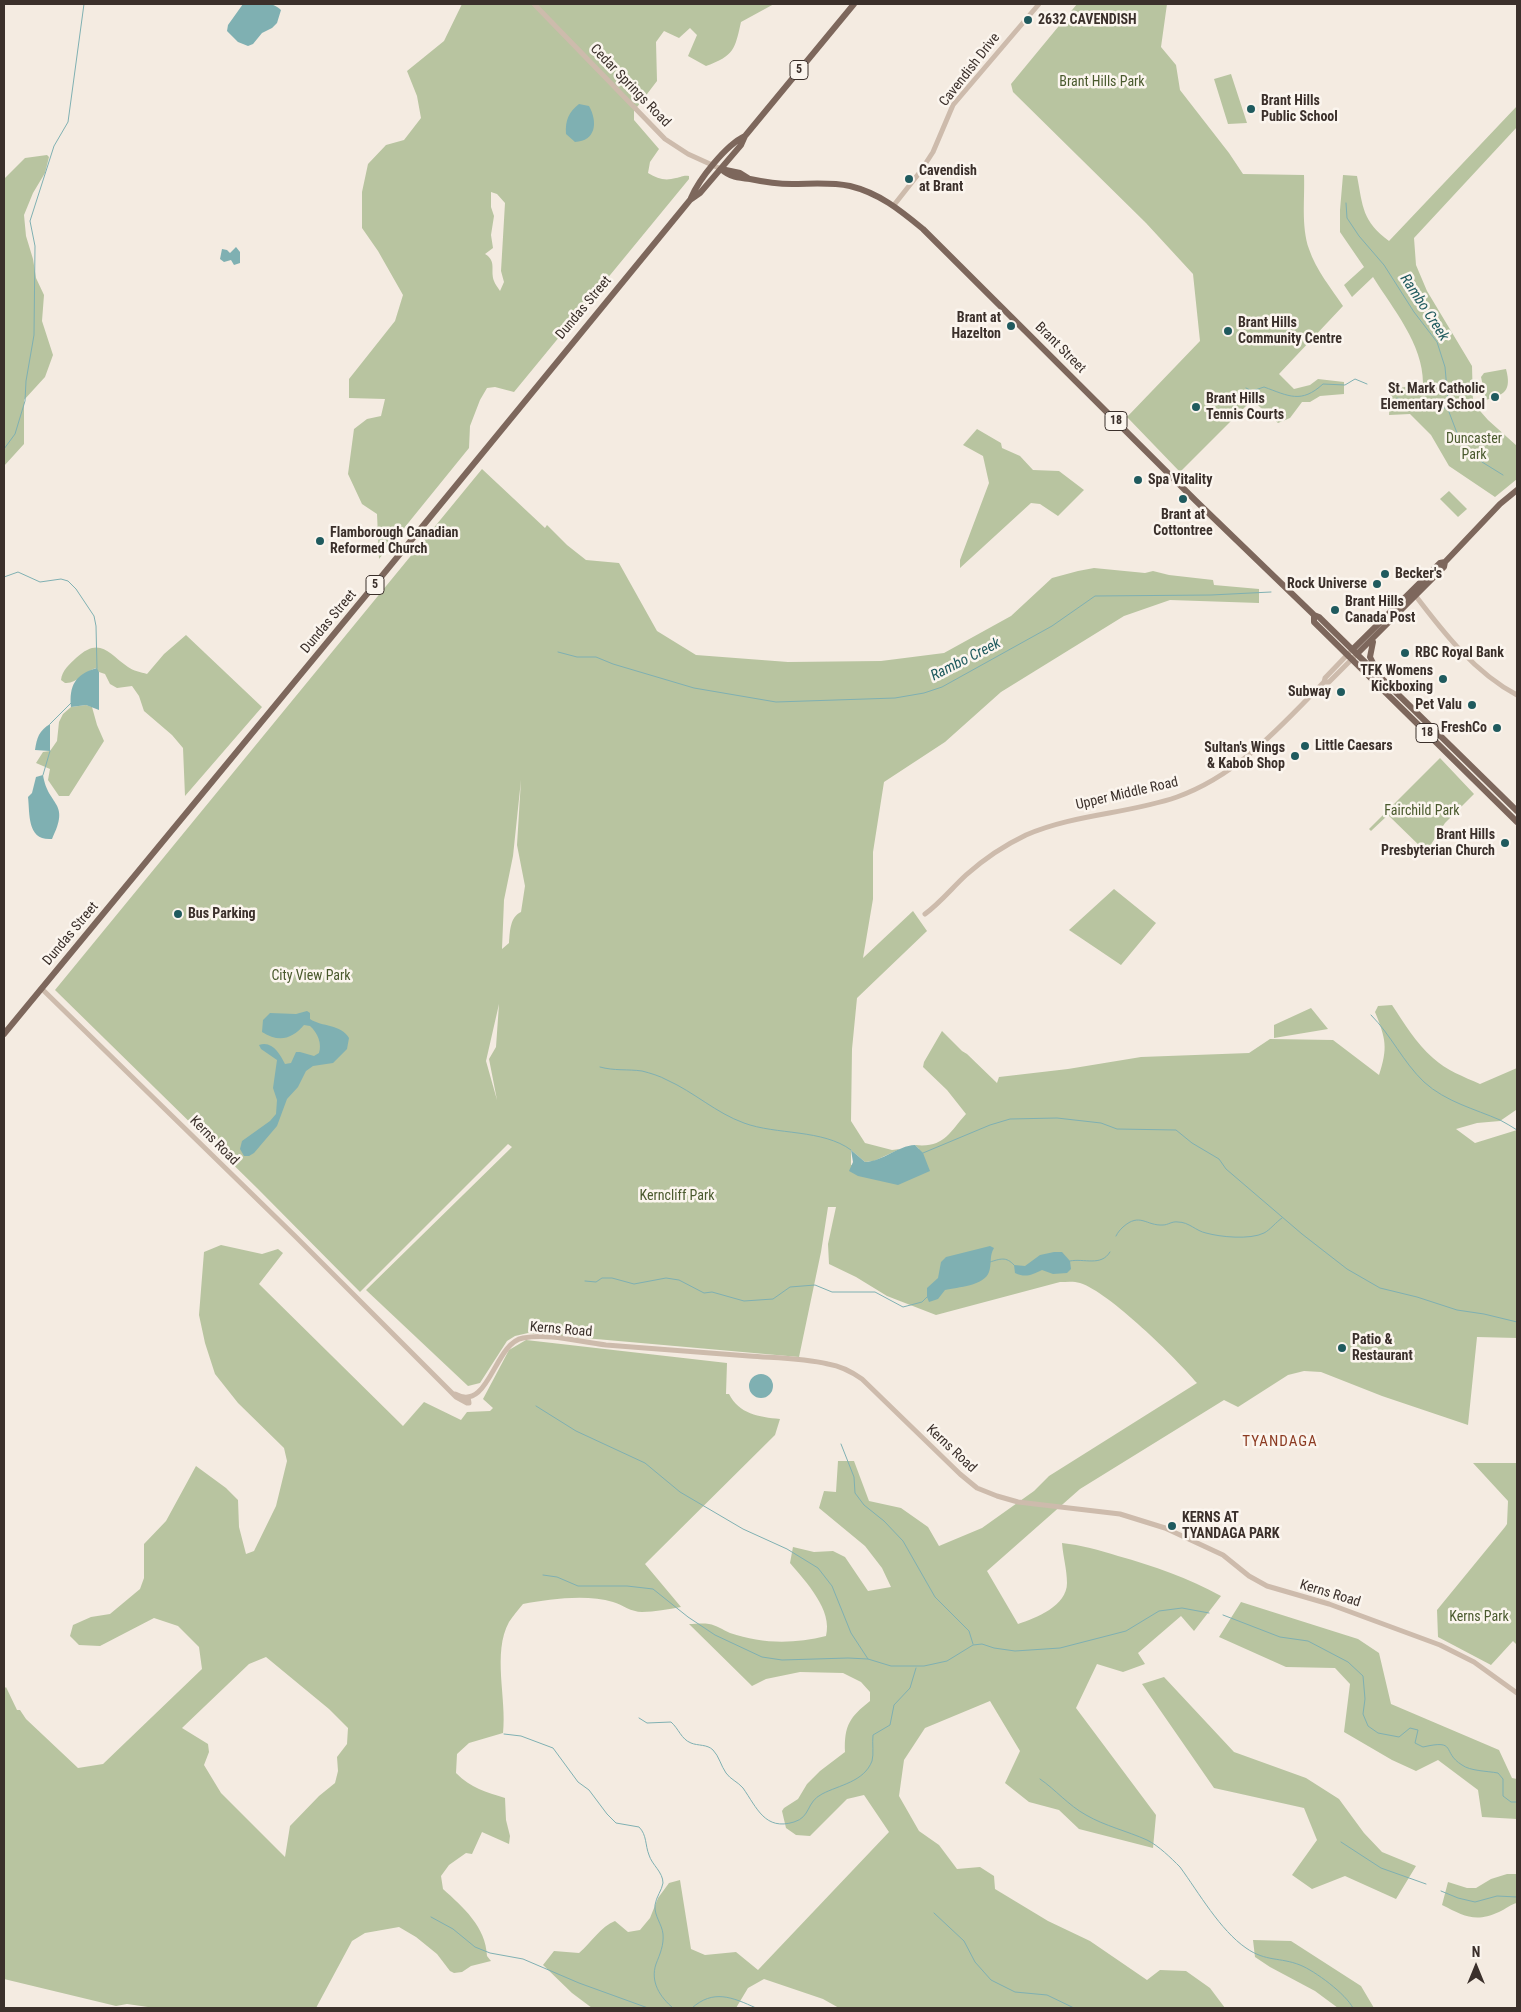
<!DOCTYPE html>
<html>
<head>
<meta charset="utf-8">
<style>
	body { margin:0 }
	#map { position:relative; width:1521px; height:2012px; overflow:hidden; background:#f4ebe1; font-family:"Roboto Condensed",sans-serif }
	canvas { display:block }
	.frame { position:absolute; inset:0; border:5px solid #3b302b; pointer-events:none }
	.north { position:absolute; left:1451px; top:1942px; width:50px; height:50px; -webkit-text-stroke:4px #fbf5ee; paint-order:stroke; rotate:0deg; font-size:14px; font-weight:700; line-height:20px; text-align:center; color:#3b302b }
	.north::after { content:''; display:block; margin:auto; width:18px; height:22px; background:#3b302b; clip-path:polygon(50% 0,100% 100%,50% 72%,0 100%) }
</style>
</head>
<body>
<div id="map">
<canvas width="1521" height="2012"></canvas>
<div class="frame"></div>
<div class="north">N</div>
</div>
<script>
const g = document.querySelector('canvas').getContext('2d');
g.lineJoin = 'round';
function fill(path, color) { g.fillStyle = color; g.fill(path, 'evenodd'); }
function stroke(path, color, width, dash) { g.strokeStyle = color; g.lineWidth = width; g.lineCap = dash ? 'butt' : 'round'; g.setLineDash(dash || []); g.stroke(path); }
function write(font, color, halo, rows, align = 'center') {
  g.font = font + ' "Roboto Condensed",sans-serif'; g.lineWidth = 5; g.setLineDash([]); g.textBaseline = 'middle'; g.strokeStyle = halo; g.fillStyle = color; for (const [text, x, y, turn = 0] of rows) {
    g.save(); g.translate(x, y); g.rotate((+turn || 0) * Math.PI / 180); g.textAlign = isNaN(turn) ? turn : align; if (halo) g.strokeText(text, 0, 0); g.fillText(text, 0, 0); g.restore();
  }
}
const green = new Path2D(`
	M462,4H774L741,22C735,49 734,56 706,66L688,56L697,35L690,28L679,38L664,31L656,42L657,81L634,111V120L659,149L650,162L648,173C658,179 665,181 676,178C682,177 683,175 689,176V179L514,392L495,387L487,388L480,400L470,426L469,448L379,559L377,514L362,504L348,474L354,429L367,419L381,416L385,399L349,398V379L395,321L403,295L378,251L362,228V192L368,164L386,145L404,140L421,118L417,96L407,71L444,41ZM491,192L497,194L505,203L501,271L504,282L500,291C498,288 495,284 494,281C490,270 497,261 485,254L493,248L491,235L494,216L491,207Z
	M1077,4H1167L1161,47L1176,65L1180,90L1229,153L1243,174L1304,175C1305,198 1301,226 1309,249C1316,270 1331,288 1343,306L1279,374L1294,389L1310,385L1318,379L1344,382V394L1320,396L1310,402H1302L1290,418L1278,423L1252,400L1180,472L1127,417L1200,341L1193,274L1146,223L1013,92L1011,84Z
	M1231,74L1247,123L1228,124L1214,79Z
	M1517,106V127L1414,238L1416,265L1427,291L1472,366L1473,403L1488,420L1517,446V479L1495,497L1449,466L1431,435L1410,414L1389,415L1391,390L1423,383C1423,344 1393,309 1373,277L1352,297L1344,285L1364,267L1340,232V210L1343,175L1357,176C1363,207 1362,221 1389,241Z
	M47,155L49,157L45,173L33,193L24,215L26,236L33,259L36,278L44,295L42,321L53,355L45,377L24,400V444L4,466V179L25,158Z
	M1506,369C1512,391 1504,395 1486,400L1481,377L1484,373Z
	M977,429L1001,443L1002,448L1020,456L1033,470L1059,471L1084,490L1058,516L1040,504L1031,503L960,568V560L989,483L983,456L963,445Z
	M482,469L545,528L547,525L567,545L586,560L619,563L657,631L696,655L788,662L881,661L944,653L1011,616L1052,578L1078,571L1094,568L1145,573L1153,571L1169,575L1213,580L1214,585L1259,589V603L1170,600L1124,616L1001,692L945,742L884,782L873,852V899L863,958L913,911L927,931L857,998L852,1049L851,1121L865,1143L892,1150L900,1149L874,1161L865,1162L851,1150V1165L882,1163L919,1149L915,1145C944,1148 949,1133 966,1114L947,1090L923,1067L924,1062L942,1031L962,1051L967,1054L997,1083L999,1077L1068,1069L1141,1057L1249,1053L1270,1039L1333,1040L1379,1075C1388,1048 1386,1039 1375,1012L1378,1006L1392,1005C1404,1023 1416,1043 1433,1058C1446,1070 1464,1077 1480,1084L1517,1068L1516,1110L1500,1121L1477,1123L1456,1129L1475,1143L1517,1130V1338L1477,1337L1468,1425L1382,1396L1321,1372L1304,1371L1288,1375L1238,1407L1224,1400L1080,1489L987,1571L1018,1624C1036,1618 1067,1606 1067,1583C1067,1570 1063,1556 1062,1543C1081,1545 1099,1550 1118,1556C1154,1566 1188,1578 1221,1596L1194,1631L1181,1616L1138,1653L1145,1664L1123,1672L1097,1664L1076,1708L1156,1815L1153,1848L1079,1829L1059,1810L1029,1802L1005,1783L1020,1751L990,1701L925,1728L904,1760L899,1796L919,1831L939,1845L957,1869L980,1867L994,1876L995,1889L1048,1921L1090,1941L1147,1980L1160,1970L1186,1971L1210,1988L1225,2008H839L823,1999L764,1979L748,1988L736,2008H592L572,1993L543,1965L554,1951L579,1953C591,1943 601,1926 615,1921L628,1932L640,1930L650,1918L658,1898L669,1883L680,1880L691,1949L705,1955L736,1952L758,1970L889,1832L864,1795L847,1799L810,1836L796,1835L786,1828L782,1811L784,1808L798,1799L807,1784L820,1771L845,1752C844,1725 850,1717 870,1701V1692L861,1682L843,1673L800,1672L766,1679L752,1686L689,1624C695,1624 702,1623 709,1624C716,1625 723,1630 730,1633C762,1644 794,1644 826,1636C833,1610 806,1582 790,1563L793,1547L814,1552L833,1551L845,1557L868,1591L891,1587L882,1568L865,1546L819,1508L824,1491L836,1492L838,1461H854L869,1501L901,1508L928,1527L939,1546L982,1528L1034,1491L1049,1476L1197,1383C1177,1359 1109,1292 1080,1283C1074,1281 1066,1282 1060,1282L936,1315L887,1296L856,1277L829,1264L828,1244L836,1207H828L821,1252L799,1357L528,1333L515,1336L507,1341L480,1383L468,1386L366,1290L512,1147L508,1144L360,1292L257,1188L55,990ZM521,780L517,845L525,886L521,912C510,917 510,931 509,943L502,949L504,900L513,856ZM499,1004L496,1047L489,1059L497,1100L486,1061Z
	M1449,491L1467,509L1458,517L1440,499Z
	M186,635L262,707L185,796L183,748L172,735L144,711L139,696L132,686L117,688L110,684L105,674L99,672L96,668C85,671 77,684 65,683L61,680C62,670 70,664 76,658C100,636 108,653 128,667C133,671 141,672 147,674L164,654Z
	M86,705L92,707L97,725L104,741L69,796H59L48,780L50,769L36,763L43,752L50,751L57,741L59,722L63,714L71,707Z
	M1440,758L1474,794L1445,823L1426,852L1388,815L1371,831L1369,829Z
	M1114,889L1156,923L1121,965L1069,930Z
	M1311,1008L1328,1029L1274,1038V1025Z
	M221,1245L262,1254L278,1249L283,1253L259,1284L403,1426L424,1402L461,1420L467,1412L490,1411L493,1408L483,1399L509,1350L526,1340L727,1363L726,1394H729C739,1414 759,1417 780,1419L775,1435L645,1564L681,1607C668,1609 655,1612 642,1612C631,1612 623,1605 613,1602C587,1594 549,1599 523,1604C518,1610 513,1616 509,1622C492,1653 507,1699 503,1733L469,1743L457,1754L456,1773C471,1788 486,1792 505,1798L506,1820L510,1836L509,1844L482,1832L472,1854L466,1853L449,1865L441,1876L443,1889C463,1907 486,1927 487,1956L491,1961L471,1966L462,1972L454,1973L450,1971L437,1954L416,1937L399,1927L365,1933L352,1941L316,2008H155L127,2004L116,2006L4,1979V1689L6,1687L17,1710H20L26,1719L78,1768L103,1764L202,1669L199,1647L178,1626L154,1618L100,1646L79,1645L70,1636L73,1625L91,1617L110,1614L140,1589L144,1578V1544L166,1521L196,1466L226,1488L238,1500L239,1527L246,1554L254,1551L276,1506L287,1461L284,1448L238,1403L215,1374L205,1343L199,1315L204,1252ZM266,1657L329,1709L348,1728L347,1744L337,1757L338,1771L335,1783L319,1796L290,1826L285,1857L221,1793L204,1765L209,1752L208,1744L182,1728L249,1664Z
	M1473,1463H1517V1645L1513,1641L1491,1665L1438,1637L1437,1610L1505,1527L1507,1524L1508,1501Z
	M1241,1602L1358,1639L1379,1653L1391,1704L1499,1750L1512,1778L1517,1779V1819L1482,1817L1478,1790L1438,1760L1416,1771L1392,1760L1344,1732L1350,1684L1335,1668L1286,1667L1219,1637Z
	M1164,1677L1234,1752L1306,1778L1339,1799L1364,1833L1382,1852L1416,1866L1396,1899L1345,1876L1312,1889L1292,1875L1317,1840L1304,1808L1214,1788L1142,1684Z
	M1507,1874H1517V1903C1511,1904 1506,1909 1499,1912C1475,1923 1464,1916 1442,1905L1448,1882L1467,1888H1476L1491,1879Z
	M1253,1940L1291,1941L1361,1986L1374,2008H1338L1315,1991L1270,1967L1255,1957Z`);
const water = new Path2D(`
	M243,4C255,4 272,0 281,10L277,23L272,28L262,33L253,44L248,46L238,42L227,31L228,25Z
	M579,104L589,106C598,122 596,141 575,142L566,134C565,120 569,112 579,104Z
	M236,247L240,252V263L234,265L231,260L224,262L220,259L222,249L227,250L230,253Z
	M97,668L99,672V710L86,705L71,707C69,686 75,674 97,668Z
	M50,724V751L35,750C37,737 39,731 50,724Z
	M43,775C48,807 71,801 52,839C27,841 30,815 28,797L32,793L36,777Z
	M307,1011L310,1013V1019C322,1027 341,1024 349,1038L347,1049L333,1063L313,1066L306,1071L298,1087L287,1099L277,1126L254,1153L249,1156H244L240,1149L242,1141L270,1121L276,1114L277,1100L273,1088L277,1060L261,1049L259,1045C272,1040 280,1054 285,1064L291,1063L296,1052H300L314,1056L319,1053C322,1044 318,1033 310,1026L304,1025C292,1039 279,1043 262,1032L263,1020L270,1013L296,1014Z
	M915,1145L923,1153L930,1171L898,1185L858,1176L849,1171L853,1162L851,1150L865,1162C884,1161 897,1146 915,1145Z
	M990,1246L994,1248C989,1256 992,1264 989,1272C984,1286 958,1287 945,1290L938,1299L929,1302L927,1297V1288L938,1278L941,1262L946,1257Z
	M1054,1252H1062L1070,1261L1071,1269L1067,1273L1053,1274L1042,1270C1031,1275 1026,1278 1015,1273L1014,1265L1025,1266L1040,1255Z
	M749 1386a12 12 0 1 1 24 0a12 12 0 1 1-24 0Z`);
const stream = new Path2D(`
	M1346,203L1347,218L1359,236L1384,265L1414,312L1437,342L1445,367L1449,412L1457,433L1469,449L1482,462L1503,475
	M1246,388L1252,391L1264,387C1289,396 1301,404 1323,384L1345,385L1355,379L1367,384
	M1397,398L1418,408H1449
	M4,449L15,434L25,401L26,381L34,335L35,246L30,221L54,146L68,122L84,4
	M4,577L18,572L40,582L61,579L68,581L76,589L94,616L96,626L97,668
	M558,652L577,657H596L613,664L694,688L776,702L895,698L924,693L942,687L1052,626L1095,596L1211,595L1271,592
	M50,724L71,703
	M43,775L50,751
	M1371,1015C1391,1035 1403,1062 1424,1082C1446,1102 1475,1109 1500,1120C1506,1123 1512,1127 1517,1130
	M600,1067C614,1071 628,1069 642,1071C650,1073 660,1076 667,1080C694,1092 716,1113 744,1123C776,1135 823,1129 851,1150
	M923,1153L990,1125L1010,1119L1057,1118L1101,1123L1117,1129L1176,1130L1192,1143L1219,1159L1226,1169L1302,1234L1347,1269L1380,1288L1417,1297L1457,1310L1484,1314L1517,1322
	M1116,1236C1118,1232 1120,1230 1123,1227C1140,1212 1146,1226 1163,1225C1168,1225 1172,1221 1178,1222C1189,1222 1196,1231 1206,1233C1220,1237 1250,1240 1264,1233C1270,1230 1276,1222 1282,1218
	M1070,1261C1084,1258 1101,1267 1110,1252
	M990,1262C1000,1259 1006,1256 1014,1265
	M585,1281L596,1282L602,1278H612L634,1284L666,1278L679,1280L704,1293L712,1292L744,1301L773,1299L790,1287L815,1285L832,1292H875L903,1307L922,1302L927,1297
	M536,1406L576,1431L645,1463L680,1492L743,1529L787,1549L818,1568L832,1586L851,1633L868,1659
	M841,1444L854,1477L855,1493L864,1505L884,1521L903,1541L935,1597L969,1631L973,1644
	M543,1575L557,1577L578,1586H627L653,1589L688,1617L715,1635L762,1657L782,1660L848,1658L868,1659L891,1666H924L947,1661L973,1645L982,1644L994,1648L1015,1651L1060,1648L1126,1631L1159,1611L1182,1608L1209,1613
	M1223,1615L1280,1637L1308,1641L1348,1662L1363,1676L1365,1699L1363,1714L1368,1726L1378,1733L1399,1737L1410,1728L1418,1730L1415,1743L1423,1747C1458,1739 1441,1752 1462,1765C1470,1771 1487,1771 1498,1773L1503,1779V1796L1511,1802H1517
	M639,1718L647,1723L671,1722C679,1729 681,1739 691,1743C698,1746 707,1744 713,1750C719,1756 721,1766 726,1773C730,1779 738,1782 743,1788C757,1808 765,1831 794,1822C811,1817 806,1802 822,1794C839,1785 864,1782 872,1761C874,1754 872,1743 873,1735L890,1725L894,1705L910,1688L916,1668
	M504,1734L521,1736L553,1748L578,1782L589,1790L607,1814L616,1823L639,1827C647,1835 645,1845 649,1855C652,1865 663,1872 663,1883C662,1890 656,1897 655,1905C654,1916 662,1924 663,1934C664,1945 660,1954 656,1964C650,1982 660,1997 673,2008
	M1040,1779C1056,1790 1068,1805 1086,1815C1105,1826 1127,1831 1147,1840C1159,1846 1171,1858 1180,1867C1199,1893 1220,1930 1246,1948C1266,1962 1280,1957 1300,1965C1315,1971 1346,1994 1353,2008
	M1341,1842L1381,1868L1426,1884
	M1441,1891L1458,1898L1475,1902L1497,1896L1517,1897
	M934,1913L964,1941L975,1962L991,1980L1015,1992L1047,1995L1074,2008
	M431,1917L453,1929L475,1947L490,1953L523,1959L579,1983L648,2008
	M692,2008C713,1989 732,1997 756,2008`);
const minor = new Path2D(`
	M534,4L665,139L688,154L721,169
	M894,205L920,172L933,152L953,105L1039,4
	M1415,595C1443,632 1475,673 1517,695
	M1324,682H1329L1357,654
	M925,914C940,903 952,888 966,875C984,859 1005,845 1026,835C1074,814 1128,814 1177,797C1238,775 1280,727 1324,682L1325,678L1349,653
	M42,989L297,1238L456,1397L467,1403H469L468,1397
	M455,1394C489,1413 494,1343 523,1338C550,1333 579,1342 606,1345C654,1349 701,1352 749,1356C775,1358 803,1358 828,1364C841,1366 852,1372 862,1379L960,1474L977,1488L997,1496L1018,1502L1120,1514L1165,1528L1223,1555L1249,1576L1267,1586L1329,1604L1440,1645L1474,1662L1517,1693`);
const major = new Path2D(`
	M721,169C729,177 739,178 750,179C764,182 777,184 792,184C812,184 830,182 850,186C879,193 900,210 923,229L1196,501L1314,615L1319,617L1517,811
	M721,169L740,173L748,178
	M691,198C699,179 726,145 745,136
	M1314,615V622L1517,822
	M1373,642L1370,657L1376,669
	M1353,649L1440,563L1445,562
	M1357,654L1444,567L1445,562L1500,504L1517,490
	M4,1034L381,577L690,200L700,193L741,145L745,136L854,4`);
const markers = [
	[1028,20,5,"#1f5a5e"],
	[1251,109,5,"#1f5a5e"],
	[909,179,5,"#1f5a5e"],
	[1011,326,5,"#1f5a5e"],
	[1228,331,5,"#1f5a5e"],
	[1495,397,5,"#1f5a5e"],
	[1196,407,5,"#1f5a5e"],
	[1138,480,5,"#1f5a5e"],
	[1183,499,5,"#1f5a5e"],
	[320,541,5,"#1f5a5e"],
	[1385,574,5,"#1f5a5e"],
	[1377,584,5,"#1f5a5e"],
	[1335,610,5,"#1f5a5e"],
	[1405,653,5,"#1f5a5e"],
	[1443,679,5,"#1f5a5e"],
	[1341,692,5,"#1f5a5e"],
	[1472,705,5,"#1f5a5e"],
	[1497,728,5,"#1f5a5e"],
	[1305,746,5,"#1f5a5e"],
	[1295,756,5,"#1f5a5e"],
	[1505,843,5,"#1f5a5e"],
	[178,914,5,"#1f5a5e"],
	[1342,1348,5,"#1f5a5e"],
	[1172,1526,5,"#1f5a5e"]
];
const shields = [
	[799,70,18],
	[1116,421,22],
	[375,585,18],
	[1427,733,22]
];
const shieldNames = [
	["5",799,70],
	["18",1116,421],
	["5",375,585],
	["18",1427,733]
];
const poiNames = [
	["2632 CAVENDISH",1038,20],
	["Brant Hills",1261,101],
	["Public School",1261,117],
	["Cavendish",919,171],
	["at Brant",919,187],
	["Brant at",1001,318,"right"],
	["Hazelton",1001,334,"right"],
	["Brant Hills",1238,323],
	["Community Centre",1238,339],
	["St. Mark Catholic",1485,389,"right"],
	["Elementary School",1485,405,"right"],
	["Brant Hills",1206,399],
	["Tennis Courts",1206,415],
	["Spa Vitality",1148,480],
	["Brant at",1183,515,"center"],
	["Cottontree",1183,531,"center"],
	["Flamborough Canadian",330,533],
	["Reformed Church",330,549],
	["Becker's",1395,574],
	["Rock Universe",1367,584,"right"],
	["Brant Hills",1345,602],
	["Canada Post",1345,618],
	["RBC Royal Bank",1415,653],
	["TFK Womens",1433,671,"right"],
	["Kickboxing",1433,687,"right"],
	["Subway",1331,692,"right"],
	["Pet Valu",1462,705,"right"],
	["FreshCo",1487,728,"right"],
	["Little Caesars",1315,746],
	["Sultan's Wings",1285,748,"right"],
	["& Kabob Shop",1285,764,"right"],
	["Brant Hills",1495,835,"right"],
	["Presbyterian Church",1495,851,"right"],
	["Bus Parking",188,914],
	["Patio &",1352,1340],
	["Restaurant",1352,1356],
	["KERNS AT",1182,1518],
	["TYANDAGA PARK",1182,1534]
];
const streetNames = [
	["Cavendish Drive",970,70,-52],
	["Cedar Springs Road",630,86,46],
	["Dundas Street",584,308,-50],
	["Brant Street",1060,348,45],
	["Dundas Street",329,622,-50],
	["Upper Middle Road",1127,794,-13],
	["Dundas Street",71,934,-50],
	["Kerns Road",214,1141,45],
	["Kerns Road",561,1330,5],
	["Kerns Road",951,1449,43],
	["Kerns Road",1330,1594,17]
];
const parkNames = [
	["Brant Hills Park",1102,82],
	["Duncaster",1474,439],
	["Park",1474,455],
	["Fairchild Park",1422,811],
	["City View Park",311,976],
	["Kerncliff Park",677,1196],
	["Kerns Park",1479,1617]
];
const waterNames = [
	["Rambo Creek",1424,308,57],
	["Rambo Creek",966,660,-27]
];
const neighbourhoodNames = [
	["TYANDAGA",1280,1442]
];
fill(green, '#b8c4a0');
fill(water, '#7fb0b2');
stroke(stream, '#7fb0b2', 1);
stroke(minor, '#cdbbac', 5);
stroke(major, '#7d675c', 6);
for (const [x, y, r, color] of markers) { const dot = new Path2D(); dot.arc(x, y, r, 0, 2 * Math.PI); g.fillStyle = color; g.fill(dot); stroke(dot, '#fbf5ee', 2); }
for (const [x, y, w] of shields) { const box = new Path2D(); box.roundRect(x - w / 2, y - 9.5, w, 19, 4); g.fillStyle = '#fbf5ee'; g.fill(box); stroke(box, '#3b302b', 1); }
write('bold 12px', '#3b302b', null, shieldNames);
write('bold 14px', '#3b302b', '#fbf5ee', poiNames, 'left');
write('14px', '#3b302b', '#fbf5ee', streetNames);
write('14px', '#4a5a2e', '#fbf5ee', parkNames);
write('italic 15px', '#1f5a5e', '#fbf5ee', waterNames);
g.letterSpacing = '1px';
write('15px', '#8c3b22', '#fbf5ee', neighbourhoodNames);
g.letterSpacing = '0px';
</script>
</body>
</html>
